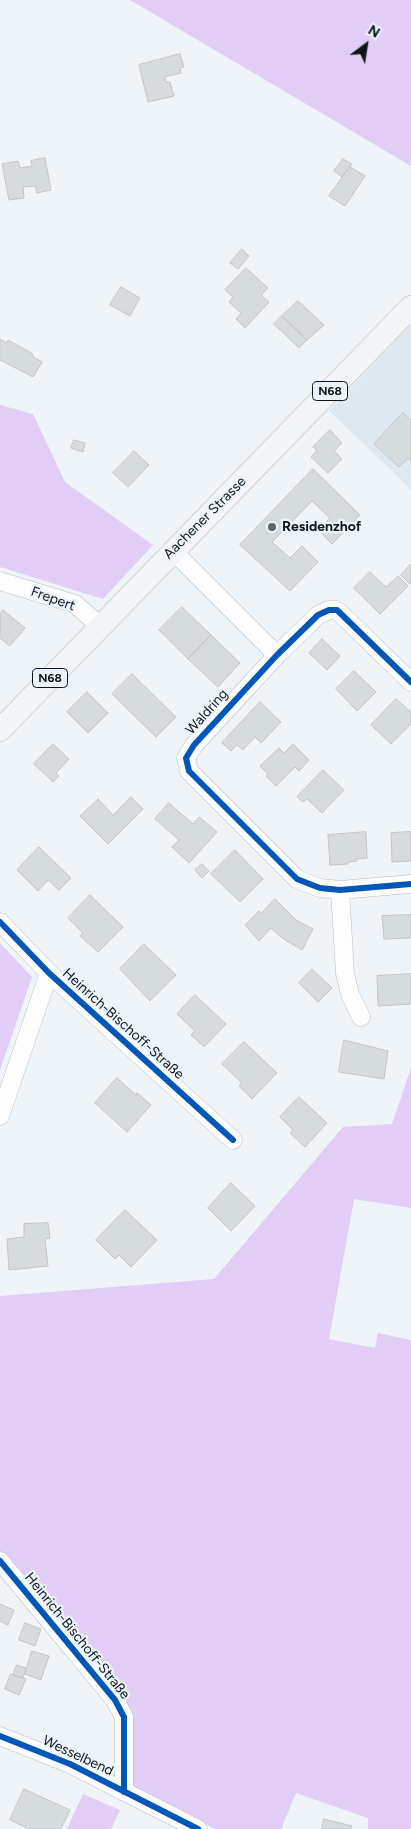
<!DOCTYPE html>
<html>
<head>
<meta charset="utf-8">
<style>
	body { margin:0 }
	#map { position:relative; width:411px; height:1829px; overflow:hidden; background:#eff4f8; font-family:Figtree,sans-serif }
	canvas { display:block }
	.north { position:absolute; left:341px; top:20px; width:50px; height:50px; -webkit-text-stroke:4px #ebf4fc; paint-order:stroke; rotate:31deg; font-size:14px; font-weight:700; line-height:20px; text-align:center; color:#121518 }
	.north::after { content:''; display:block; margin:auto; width:18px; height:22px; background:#121518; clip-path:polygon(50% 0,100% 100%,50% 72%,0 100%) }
</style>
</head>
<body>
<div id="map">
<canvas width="411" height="1829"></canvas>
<div class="north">N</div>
</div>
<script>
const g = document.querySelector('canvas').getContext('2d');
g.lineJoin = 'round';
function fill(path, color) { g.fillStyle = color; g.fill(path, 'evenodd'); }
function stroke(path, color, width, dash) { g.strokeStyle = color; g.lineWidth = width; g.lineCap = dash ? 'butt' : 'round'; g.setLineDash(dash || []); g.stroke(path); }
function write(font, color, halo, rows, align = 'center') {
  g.font = font + ' Figtree,sans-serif'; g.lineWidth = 4.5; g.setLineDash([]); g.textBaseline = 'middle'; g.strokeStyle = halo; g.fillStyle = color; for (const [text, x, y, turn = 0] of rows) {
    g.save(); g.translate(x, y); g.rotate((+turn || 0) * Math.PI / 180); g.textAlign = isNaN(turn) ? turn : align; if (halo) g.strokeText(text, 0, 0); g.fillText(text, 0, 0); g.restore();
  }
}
const built = new Path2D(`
	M411,324V489L329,411Z`);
const green = new Path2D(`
	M130,0H411V166Z
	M0,405L33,414L65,482L153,545L103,599L0,567Z
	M0,943L32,977L0,1070Z
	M411,1068V1208L354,1199L329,1339L375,1348L378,1333L411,1340V1829H368V1818L296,1793L281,1829H215L116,1779L118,1713L0,1552V1296L214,1279L343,1127L392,1124Z
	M83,1794L120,1810L111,1829H67Z`);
const building = new Path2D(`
	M180,54L184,67L180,68L181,73L165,77L166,82H170L174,96L148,102L139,65Z
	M45,158L51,190L37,193L35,186L23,187L24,198L9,200L2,164L18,161L20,168L32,166L31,161Z
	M343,159L352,164L342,177L334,171Z
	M350,167L365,176L345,206L329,196Z
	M242,249L249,256L238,269L230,263Z
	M246,268L268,288L261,295L269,302L245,328L236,319L241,313L229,302L233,297L225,290Z
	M121,287L140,298L130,316L110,305Z
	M298,301L324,325L307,340L282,316Z
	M282,316L307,340L299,348L274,324Z
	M0,339L7,343L8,340L33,354L32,356L42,362L33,377L0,360Z
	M403,413L411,420V461L408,458L399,467L374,444Z
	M330,430L342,443L334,451L342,459L328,473L311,457L317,450L313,447Z
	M74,440L85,443L83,452L71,448Z
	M134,451L149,465L128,487L113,473Z
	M313,469L360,515L332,544L318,530L330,518L312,501L272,542L290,558L302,546L318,562L290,591L240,545Z
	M411,564V582L410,584L401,575Z
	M370,572L386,587L398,576L408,586L380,614L354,588Z
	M182,607L211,635L188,659L159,630Z
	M3,610L25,628L10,646L0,638V614Z
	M211,635L240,663L218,687L188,659Z
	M322,639L340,656L327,670L309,653Z
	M354,671L376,692L357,711L336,689Z
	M132,674L176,717L156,737L112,694Z
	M87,692L108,713L88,733L67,712Z
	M396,699L411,712V724L391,744L371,725Z
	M260,702L281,722L261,743L255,737L243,750L237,745L231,751L222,743Z
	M53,744L69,759L56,773L59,776L53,782L34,764Z
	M293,744L309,760L299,771L295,767L276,786L266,776L268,774L260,766L279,748L284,753Z
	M323,770L344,790L322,813L307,799L303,802L297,797Z
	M131,797L143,809L108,844L80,816L98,799L113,815Z
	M169,803L193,824L199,817L217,832L189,863L172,847L179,840L155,819Z
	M366,832L367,858L357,859V861L348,862V864L330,865L328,835Z
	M411,832V861L392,862L391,833Z
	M39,847L71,878L59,890L48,880L38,891L17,870Z
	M235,850L263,879L240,902L211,874Z
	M202,864L209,871L202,878L195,870Z
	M90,895L123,927L98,952L80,936L83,933L68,918Z
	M275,899L296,920L313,929L302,950L282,938L271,928L259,941L245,925L259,911L261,913Z
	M411,915V938L384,939L382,916Z
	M144,944L176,975L150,1001L120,969Z
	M312,969L332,988L318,1002L299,983Z
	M411,974V1004L378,1006L377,976Z
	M195,995L226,1024L204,1047L191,1035L195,1031L177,1014Z
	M344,1040L388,1051L384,1079L339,1072Z
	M244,1042L277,1073L252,1099L239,1086L242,1083L222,1064Z
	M117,1078L136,1095L137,1093L151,1105L127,1132L95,1103Z
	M299,1097L327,1123L305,1147L290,1133L293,1130L280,1117Z
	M231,1183L255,1206L231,1231L208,1208Z
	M125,1210L157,1240L131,1267L119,1255L115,1259L96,1240Z
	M48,1223L50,1238L45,1239L48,1266L9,1270L7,1239L24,1237V1224Z
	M0,1604L14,1610L8,1625L0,1621Z
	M25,1623L41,1629L35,1646L19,1640Z
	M32,1651L49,1656L41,1680L25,1674Z
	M17,1665L26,1668L23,1678L13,1675Z
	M11,1674L26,1679L19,1695L5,1689Z
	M24,1789L70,1810L61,1829H29L10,1820Z
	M324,1819L352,1826L351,1829H322Z`);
const minor = new Path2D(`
	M173,551L277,655
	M0,581L75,604L100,626
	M411,682L337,610H329L318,615L277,655L194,745L186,758L189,771L297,879L320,888L340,890L411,884
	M340,890L345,973L350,994L361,1017
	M0,922L49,973L233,1140
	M0,1116L49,973
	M0,1561L115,1700L124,1717V1792
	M0,1736L70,1764L198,1829`);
const major = new Path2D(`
	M0,730L411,307`);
const cycleway = new Path2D(`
	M411,682L337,610H329L318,615L277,655L194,745L186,758L189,771L297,879L320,888L340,890L411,884
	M0,922L49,973L233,1140
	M0,1561L115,1700L124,1717V1792
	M0,1736L70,1764L198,1829`);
const markers = [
	[272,527,5,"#5f6366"]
];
const shields = [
	[330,391,35],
	[50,678,35]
];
const shieldNames = [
	["N68",330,391],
	["N68",50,678]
];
const streetNames = [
	["Aachener Strasse",205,518,-45],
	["Frepert",53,599,20],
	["Waldring",207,712,-48],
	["Heinrich-Bischoff-Straße",123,1024,42],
	["Heinrich-Bischoff-Straße",77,1636,51],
	["Wesselbend",78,1756,25]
];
const poiNames = [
	["Residenzhof",282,527]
];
fill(built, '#dee8f0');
fill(green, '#e1cdf5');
fill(building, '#d6dbdd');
stroke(building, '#c1c5c8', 1);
stroke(minor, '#babec2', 19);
stroke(major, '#cfd1d3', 24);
stroke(minor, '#fdfdfe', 18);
stroke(major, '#f4f5f8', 22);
stroke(cycleway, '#0057b8', 6);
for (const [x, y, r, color] of markers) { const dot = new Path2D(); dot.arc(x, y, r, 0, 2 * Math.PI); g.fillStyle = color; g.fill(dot); stroke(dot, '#ebf4fc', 2); }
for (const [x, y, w] of shields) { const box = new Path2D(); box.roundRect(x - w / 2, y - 9.5, w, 19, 4); g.fillStyle = '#ebf4fc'; g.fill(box); stroke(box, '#121518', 1); }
write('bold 12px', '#121518', null, shieldNames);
write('14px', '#121518', '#ebf4fc', streetNames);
write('bold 14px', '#121518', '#ebf4fc', poiNames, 'left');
</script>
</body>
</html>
